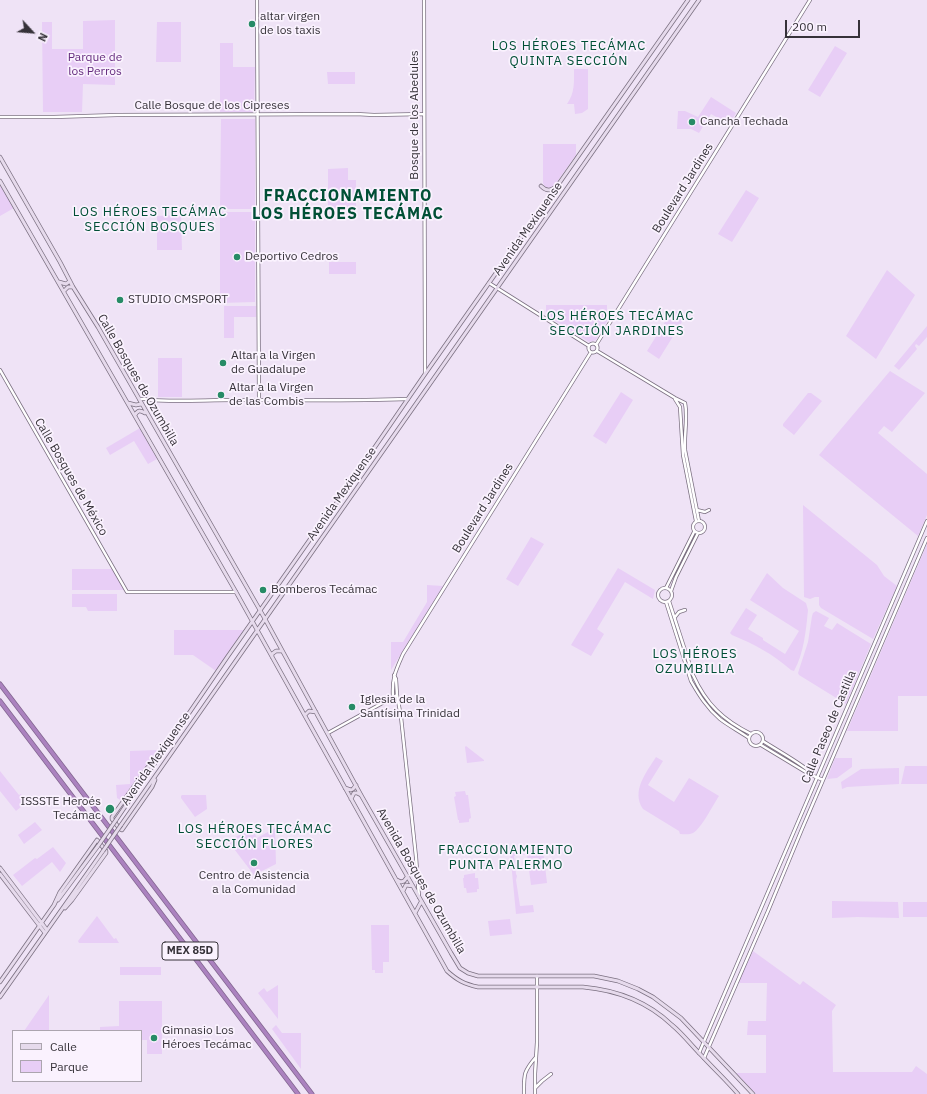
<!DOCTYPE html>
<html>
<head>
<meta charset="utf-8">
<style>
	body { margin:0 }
	#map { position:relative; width:927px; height:1094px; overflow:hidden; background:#efe3f6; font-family:"IBM Plex Sans",sans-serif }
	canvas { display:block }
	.legend { position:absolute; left:12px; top:1030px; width:130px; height:52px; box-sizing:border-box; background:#faf2fe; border:1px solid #aca5af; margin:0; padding:5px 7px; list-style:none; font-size:12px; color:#363239 }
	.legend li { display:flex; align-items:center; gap:8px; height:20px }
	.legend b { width:20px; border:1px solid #aca5af }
	.north { position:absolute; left:12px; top:12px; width:40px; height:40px; -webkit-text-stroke:3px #faf2fe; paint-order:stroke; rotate:116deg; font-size:11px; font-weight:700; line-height:16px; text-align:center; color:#363239 }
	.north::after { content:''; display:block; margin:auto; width:14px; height:18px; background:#363239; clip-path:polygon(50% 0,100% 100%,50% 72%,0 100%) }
	.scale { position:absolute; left:785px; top:20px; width:75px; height:18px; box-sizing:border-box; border:2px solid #363239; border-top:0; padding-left:5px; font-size:12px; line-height:14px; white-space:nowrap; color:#363239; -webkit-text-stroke:3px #faf2fe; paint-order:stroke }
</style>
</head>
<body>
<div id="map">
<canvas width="927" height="1094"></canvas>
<ul class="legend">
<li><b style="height:5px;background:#e6daec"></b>Calle</li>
<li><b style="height:11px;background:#e8cef6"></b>Parque</li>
</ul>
<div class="north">N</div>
<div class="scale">200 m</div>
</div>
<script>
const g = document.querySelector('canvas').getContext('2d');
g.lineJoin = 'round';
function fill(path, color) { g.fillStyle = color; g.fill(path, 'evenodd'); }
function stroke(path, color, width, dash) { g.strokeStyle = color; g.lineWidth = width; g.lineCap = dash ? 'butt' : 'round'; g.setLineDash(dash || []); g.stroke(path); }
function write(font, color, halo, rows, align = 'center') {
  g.font = font + ' "IBM Plex Sans",sans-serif'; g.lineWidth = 3.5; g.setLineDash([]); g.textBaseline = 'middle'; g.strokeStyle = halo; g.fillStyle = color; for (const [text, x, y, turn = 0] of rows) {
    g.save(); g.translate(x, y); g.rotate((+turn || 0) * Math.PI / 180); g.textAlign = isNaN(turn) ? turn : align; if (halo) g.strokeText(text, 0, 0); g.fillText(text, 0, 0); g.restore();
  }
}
const green = new Path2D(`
	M115,20V85L83,84L82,112H43L42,22H52V49H83V21Z
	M157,22H181V62H156Z
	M220,43H233V67H255L254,112H220Z
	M835,46L847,53L820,97L808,90Z
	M574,69H588V109L582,113L575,114L574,104H567C575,93 574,82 574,69Z
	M327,72H355V84H328Z
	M711,97L736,113L729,124L711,114L699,133L691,129H677L678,111H685L698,117Z
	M221,119H255V209H220Z
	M543,144H576V155L554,186L550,188L545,187L543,183Z
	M348,168V180H356V208H328V169Z
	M0,184L14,208L0,216Z
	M746,190L759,198L732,242L718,234Z
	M220,212H255V302L220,303Z
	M181,215L182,250H157V216Z
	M329,262H356V274H329Z
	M887,270L915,295L876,359L846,336Z
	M546,305H607V311H613L596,340L589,342L546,315Z
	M224,306H256V317H234V338H224Z
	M673,309L685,317L659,359L647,351Z
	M927,326V337L919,346L916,344L915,346L917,349L899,370L894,366Z
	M158,358H182V397H158Z
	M890,371L925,393L892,432L884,426L878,433L927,474V515L918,536L819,455Z
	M621,392L633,400L606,444L593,436Z
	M811,393L822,401L794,435L783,426V424L808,393Z
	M140,428L157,459L148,464L134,441L110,455L106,448Z
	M803,505L877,565L884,576L897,586L873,639L821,608L819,605V597H815L810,599L804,597Z
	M531,537L544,544L518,586L506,579Z
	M927,544V696H898V731H847Z
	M618,568L655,590L653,599L625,582L597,629L604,634L591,656L571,645Z
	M72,569H112L124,590H72Z
	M767,573L783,588L803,601L806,603L808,610C806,630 804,653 794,671L791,670C771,653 756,645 732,635L730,633L746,608L757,615L748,629L763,638V640L785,654L799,631L750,600Z
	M427,585L443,586L391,670V642H403L427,602Z
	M72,594H117V611H88L86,607H72Z
	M816,611L829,618L824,626L832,630L837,623L871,644L846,704L799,675L798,673L808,642L812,616L813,613Z
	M174,630H244L216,671L193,655H174Z
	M466,746L484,760V761L467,763L465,747Z
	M157,750L156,755L146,766L122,801L117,798L116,785L130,784V751Z
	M656,757L663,761L648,785L674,802L689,778L719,796C713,805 701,829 693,833C689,835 684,834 680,834L679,831L643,809C631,791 646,773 656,757Z
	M835,758H852V767L837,778L827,779Z
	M905,766H927V784H901Z
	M899,768V784L847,787L842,789L841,782L861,769Z
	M0,771L19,795L21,794L27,802L16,811L0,791Z
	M465,791L466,795H468L471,818L469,819V822L459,823V820H458L454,797L456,796L455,792Z
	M182,795H206L207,809L195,817L181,798V796Z
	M35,822L42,830L24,844L18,835Z
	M252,828L257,838L275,828L276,864L254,875L228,841Z
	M53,847L66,863L60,872L52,862L22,886L13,875L35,858L37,859Z
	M526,848L527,851L543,849L547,883L531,885L527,854L514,856L516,874L517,876L516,880L520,906L533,905L534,912L516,914L510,851L512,849Z
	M475,873V878H478L479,889H477V892L467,893L466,888H464L463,878H464V875Z
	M832,901L898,902L899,918L857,917L832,918Z
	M903,902H927V917H903Z
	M97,916L114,939L116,938L119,943H79L78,941Z
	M510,919L512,934L490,936L488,921Z
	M371,925H389V962H383V973H375V970H372Z
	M753,951L800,985L803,981L836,1005L832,1011L833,1072H912L916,1066L927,1074V1094H756L736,1073H766V1035H747L748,1021H766L767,983H738Z
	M120,967H161V975H120Z
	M278,985V1019L258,993L264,988L267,992Z
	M49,995V1031H24Z
	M119,1001H162V1054H147V1040H141V1031H100V1027L119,1026Z
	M276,1025L282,1033H301V1069L272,1029Z`);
const tertiary = new Path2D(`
	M257,0L259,400
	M424,0L425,373
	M0,117H54L117,115L356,114L374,115L424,114
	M489,283L589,346
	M588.5 348a4.5 4.5 0 1 1 9 0a4.5 4.5 0 1 1-9 0Z
	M596,345L810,0
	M597,351L675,398L685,403C688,418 684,434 685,450L699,521
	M0,370L127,592H236
	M139,399H146L148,400C177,402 205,400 234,400C292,400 350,401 408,399
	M675,399L680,407L683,455L696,521
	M697,510L705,512L709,510
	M693 527a6 6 0 1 1 12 0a6 6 0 1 1-12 0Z
	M658 595a7 7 0 1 1 14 0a7 7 0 1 1-14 0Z
	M666,588L694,532
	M671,591L676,577L698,533
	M669,601L693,675C706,704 723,720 751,734
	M666,602L691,681C699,695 707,708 720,719C729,726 739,731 749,738
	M675,617L679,612L685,610
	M394,675L396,679L397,695L401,717L416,857L419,897
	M393,697C392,678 395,672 403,654L591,352
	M749 739a7 7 0 1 1 14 0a7 7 0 1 1-14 0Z
	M328,733L397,695
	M763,741C773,748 806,766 812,774
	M761,745L809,774L823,780
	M699,1053L927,521
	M704,1058L768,911L802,829L927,538
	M535,1088L542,1081L551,1074
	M524,1094C524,1075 523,1072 536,1057
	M535,1094V1074L537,1042V976`);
const secondary = new Path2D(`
	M0,157L60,262L73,287L98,327L265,619L361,795L451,953L460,968L468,973L478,976H594L618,981L638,989L653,997L681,1018L753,1094
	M0,181L236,592L447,971C457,980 464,984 478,987H583C616,990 648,1002 672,1025C683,1034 692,1046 702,1056C714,1069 727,1081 738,1094
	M541,186C545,190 549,192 554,188
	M59,282L66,284L70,281
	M64,291L68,287H73
	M128,403L136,405L141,404
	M135,415C138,410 140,410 145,413
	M272,657V654L276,651H282
	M305,715L309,711L316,712
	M154,762L147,768L112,817V819L120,829L122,830L152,787L155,780
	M345,788L351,790L353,789L356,785
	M351,799L354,793H357L361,795
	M116,820L228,656L318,528L331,511L425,374L688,0
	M121,825L214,692L699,0
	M0,868L47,930
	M0,874L45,933
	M397,880L401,882L404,881L408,876
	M403,891L406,885L413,886
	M58,900L98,846
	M54,905L60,892L97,840L106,851V853L72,900L65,908
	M415,913L421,902
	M0,982L54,905
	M0,997L103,851`);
const motorway = new Path2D(`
	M0,684L312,1094
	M0,701L298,1094`);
const secondaryBridge = new Path2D(`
	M98,846L116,820
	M103,851L121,825`);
const markers = [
	[252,24,4,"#268b66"],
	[692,122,4,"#268b66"],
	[237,257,4,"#268b66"],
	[120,300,4,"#268b66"],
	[223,363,4,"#268b66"],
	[221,395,4,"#268b66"],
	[263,590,4,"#268b66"],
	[352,707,4,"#268b66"],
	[110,809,5,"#268b66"],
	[254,863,4,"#268b66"],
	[154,1038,4,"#268b66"]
];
const shields = [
	[190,951,56]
];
const shieldNames = [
	["MEX 85D",190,951]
];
const poiNames = [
	["altar virgen",260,17],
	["de los taxis",260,31],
	["Cancha Techada",700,122],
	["Deportivo Cedros",245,257],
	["STUDIO CMSPORT",128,300],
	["Altar a la Virgen",231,356],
	["de Guadalupe",231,370],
	["Altar a la Virgen",229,388],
	["de las Combis",229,402],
	["Bomberos Tecámac",271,590],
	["Iglesia de la",360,700],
	["Santísima Trinidad",360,714],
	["ISSSTE Heroés",101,802,"right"],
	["Tecámac",101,816,"right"],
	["Centro de Asistencia",254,876,"center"],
	["a la Comunidad",254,890,"center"],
	["Gimnasio Los",162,1031],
	["Héroes Tecámac",162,1045]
];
const parkNames = [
	["Parque de",95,58],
	["los Perros",95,72]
];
const streetNames = [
	["Calle Bosque de los Cipreses",212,106],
	["Bosque de los Abedules",415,115,-90],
	["Boulevard Jardines",683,188,-58],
	["Avenida Mexiquense",528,229,-55],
	["Calle Bosques de Ozumbilla",138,380,60],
	["Calle Bosques de México",71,477,60],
	["Avenida Mexiquense",342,494,-55],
	["Boulevard Jardines",483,508,-58],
	["Calle Paseo de Castilla",829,727,-67],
	["Avenida Mexiquense",156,759,-55],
	["Avenida Bosques de Ozumbilla",421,881,60]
];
const neighbourhoodNames = [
	["LOS HÉROES TECÁMAC",569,46],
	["QUINTA SECCIÓN",569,61],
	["LOS HÉROES TECÁMAC",150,212],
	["SECCIÓN BOSQUES",150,227],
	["LOS HÉROES TECÁMAC",617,316],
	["SECCIÓN JARDINES",617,331],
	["LOS HÉROES",695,654],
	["OZUMBILLA",695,669],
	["LOS HÉROES TECÁMAC",255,829],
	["SECCIÓN FLORES",255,844],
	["FRACCIONAMIENTO",506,850],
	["PUNTA PALERMO",506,865]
];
const districtNames = [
	["FRACCIONAMIENTO",348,196],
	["LOS HÉROES TECÁMAC",348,214]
];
fill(green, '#e8cef6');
stroke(tertiary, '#7b7081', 4);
stroke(secondary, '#7b7081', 4.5);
stroke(motorway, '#826690', 5);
stroke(tertiary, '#fff', 2.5);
stroke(secondary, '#e6daec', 3);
stroke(motorway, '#ab82bf', 3.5);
stroke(secondaryBridge, '#7b7081', 4.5, []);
stroke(secondaryBridge, '#e6daec', 3);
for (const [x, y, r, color] of markers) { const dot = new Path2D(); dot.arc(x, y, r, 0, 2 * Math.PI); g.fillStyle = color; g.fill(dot); stroke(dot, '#faf2fe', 1.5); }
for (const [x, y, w] of shields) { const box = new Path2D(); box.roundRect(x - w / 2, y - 9, w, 18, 3); g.fillStyle = '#faf2fe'; g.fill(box); stroke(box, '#363239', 1); }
write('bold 11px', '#363239', null, shieldNames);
write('12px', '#363239', '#faf2fe', poiNames, 'left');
write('12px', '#652c7e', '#faf2fe', parkNames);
write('12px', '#363239', '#faf2fe', streetNames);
g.letterSpacing = '1px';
write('13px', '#014f36', '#faf2fe', neighbourhoodNames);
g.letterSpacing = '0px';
g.letterSpacing = '1px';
write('bold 16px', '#014f36', '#faf2fe', districtNames);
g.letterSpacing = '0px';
</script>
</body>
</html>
